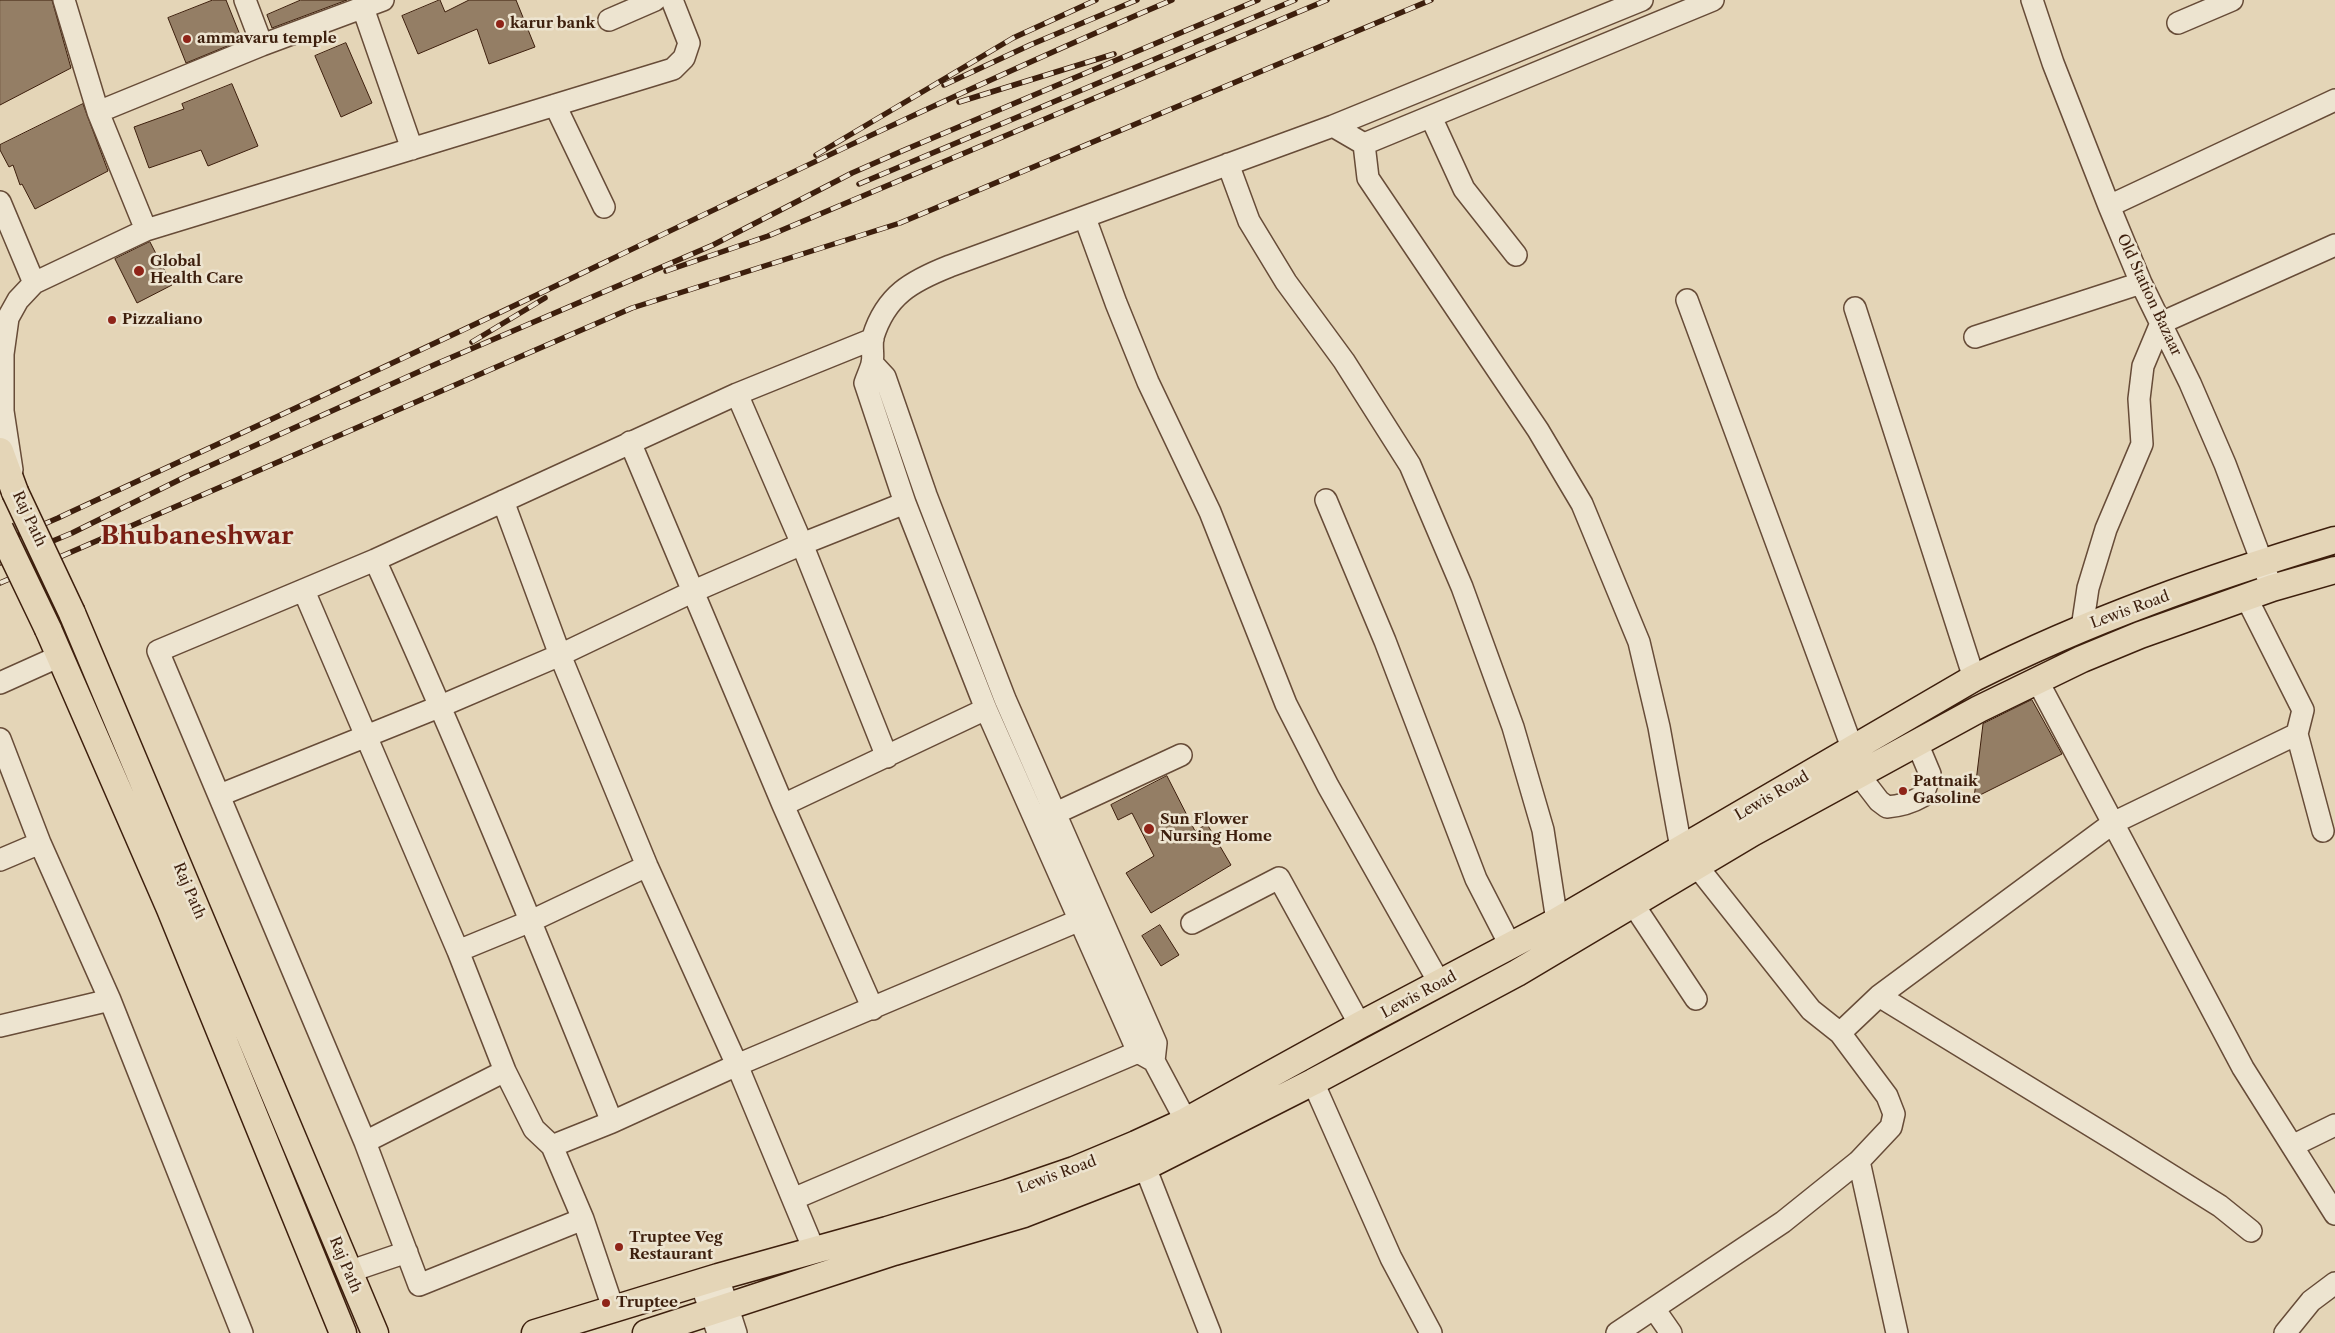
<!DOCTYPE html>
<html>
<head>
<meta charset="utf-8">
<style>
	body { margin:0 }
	canvas { display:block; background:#e4d5b7 }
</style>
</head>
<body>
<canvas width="2335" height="1333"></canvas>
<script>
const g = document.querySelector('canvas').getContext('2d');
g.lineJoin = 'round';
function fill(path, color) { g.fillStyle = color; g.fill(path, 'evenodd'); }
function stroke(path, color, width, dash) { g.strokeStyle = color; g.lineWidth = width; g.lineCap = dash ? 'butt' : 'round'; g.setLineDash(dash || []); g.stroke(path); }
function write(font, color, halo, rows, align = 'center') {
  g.font = font + ' "Libre Caslon Text",serif'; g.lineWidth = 5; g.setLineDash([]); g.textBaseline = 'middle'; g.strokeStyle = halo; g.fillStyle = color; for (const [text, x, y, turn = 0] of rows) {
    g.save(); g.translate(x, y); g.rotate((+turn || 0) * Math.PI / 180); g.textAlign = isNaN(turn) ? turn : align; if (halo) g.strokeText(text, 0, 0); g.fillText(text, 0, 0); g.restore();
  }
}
const building = new Path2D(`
	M0,0H52L71,68L0,105Z
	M213,0H226L242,40L186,63L168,18Z
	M301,0H347L272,28L267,15Z
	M440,0L445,12L469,0H516L535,47L489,64L477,29L418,54L402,16Z
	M346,43L372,103L341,117L315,56Z
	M232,84L258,146L208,166L201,150L149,168L134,127L184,109L182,104Z
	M83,104L108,171L35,209L22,184L20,185L13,165L9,167L0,150V145Z
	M150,242L172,285L137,303L115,259Z
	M2032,700L2062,754L1974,798L1983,724Z
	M1167,776L1195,831L1207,824L1231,865L1151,913L1126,873L1154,856L1132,813L1118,820L1111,805Z
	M1160,925L1179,955L1161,966L1142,936Z`);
const minor = new Path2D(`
	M64,0L98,112L146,230
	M245,0L262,45
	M2032,0L2053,63L2109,206L2141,283L2190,383L2225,464L2268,578
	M363,8L412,149
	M609,20L655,0
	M2178,23L2232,0
	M555,105L604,207
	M98,112L262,45L383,0
	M1431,117L1464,189L1516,255
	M1333,126L1642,0
	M1364,144L1368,178L1538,430L1582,504L1639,642L1659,727L1681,848
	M1228,164L1249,221L1286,282L1344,361L1410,465L1462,587L1513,727L1543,830L1557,921
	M0,202L34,283
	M2109,206L2335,100
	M1085,218L1116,303L1148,382L1210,512L1286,704L1328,786L1440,984
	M1687,300L1853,750
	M1855,308L1974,678
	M1975,337L2141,283
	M872,363L885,377L926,495L1005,699L1156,1043L1154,1061
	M737,394L802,544L887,757
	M630,442L783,805L873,1009
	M12,470L3,411V354L8,318L18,300L34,283L146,230L673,69L684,58L689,43L672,0
	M1326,500L1385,641L1476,879L1511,947
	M503,501L560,655L647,866L737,1065L814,1250
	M375,560C459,745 536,933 612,1122
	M304,591L458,951
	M2246,597L2303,710L2297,734L2323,831
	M2082,628L2088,588L2106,529L2142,444L2139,399L2143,366L2161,323L2335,245
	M2037,680L2243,1068L2335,1214
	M0,683L60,656
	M0,739L40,843L110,1000L242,1333
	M1859,775L1879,801L1887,807C1901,806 1911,803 1923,796L1930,774L1917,743
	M220,795L441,706L560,655L694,591L802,544L905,503
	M783,805L986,709
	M1056,813L1181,755
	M0,860L40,843
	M1633,904L1696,999
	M1192,923L1279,878L1360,1025
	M1879,996L2116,1141L2220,1206L2251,1231
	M0,1026L110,1000
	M1840,1033L1879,996L2113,823L2297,734
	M505,1071L458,951L531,921L647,866
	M1313,1082L1391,1258L1431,1333
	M1186,1121L1154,1061L1138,1052L986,709L905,503L865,383C867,377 870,371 872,364C874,356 871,346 873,337C886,295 912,281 950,266L1333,126L1364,144L1713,0
	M365,1142L505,1071L534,1129L552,1146L583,1219
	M552,1146L612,1122L737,1065L1080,920
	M2292,1146L2335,1125
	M1859,1161L1897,1333
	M1145,1167L1210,1333
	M793,1199L1138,1052
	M348,1272L407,1252
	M718,1277L736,1333
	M701,1283L718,1333
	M613,1308L583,1219L419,1285L365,1142L158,651L375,560L737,394L873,339
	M1655,1310L1671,1333
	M1617,1333L1783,1222L1859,1161L1891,1127L1894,1114L1887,1096L1840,1033L1811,1010L1696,865
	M2285,1333L2311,1301L2335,1283`);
const major = new Path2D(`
	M0,451L15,492
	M72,613L375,1333
	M48,629L170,909L343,1333
	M535,1333L718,1277L887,1230L1007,1193L1074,1170L1136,1144L1186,1121L1360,1025L1557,921L1974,678C2089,620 2212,577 2335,540
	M646,1333L894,1252L1024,1214L1145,1167L1313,1082L1517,973L1752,833L1979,709L2082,659L2140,635L2272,588L2335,570`);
const rail = new Path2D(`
	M944,85L1030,45L1137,0
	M959,102L1114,54
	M816,155L1013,38L1096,0
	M859,184L1295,0
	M666,271L768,236L1327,0
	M472,342L545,298
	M0,543L58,518C237,435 417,353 595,267C786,175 977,83 1172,0
	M0,563L72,533L185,477L436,364L713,245L852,173L902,151L1258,0
	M0,583L632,308L900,223L1431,0`);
const majorBridge = new Path2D(`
	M15,492L72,613
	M0,529L48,629`);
const markers = [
	[500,24,5,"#8f2418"],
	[187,39,5,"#8f2418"],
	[139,271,6,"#8f2418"],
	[112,320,5,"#8f2418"],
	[1903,791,5,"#8f2418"],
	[1149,829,6,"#8f2418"],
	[619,1247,5,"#8f2418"],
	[606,1303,5,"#8f2418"]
];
const poiNames = [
	["karur bank",510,24],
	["ammavaru temple",197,39],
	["Global",150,262],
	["Health Care",150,279],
	["Pizzaliano",122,320],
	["Pattnaik",1913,782],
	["Gasoline",1913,799],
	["Sun Flower",1160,820],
	["Nursing Home",1160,837],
	["Truptee Veg",629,1238],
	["Restaurant",629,1255],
	["Truptee",616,1303]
];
const streetNames = [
	["Old Station Bazaar",2149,295,65],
	["Raj Path",29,519,65],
	["Lewis Road",2130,610,-20],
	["Lewis Road",1772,796,-30],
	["Raj Path",189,891,67],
	["Lewis Road",1419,995,-28],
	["Lewis Road",1057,1175,-20],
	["Raj Path",345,1265,67]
];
const townNames = [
	["Bhubaneshwar",197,537]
];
fill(building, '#947e65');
stroke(building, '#3d1f0d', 1);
stroke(minor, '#674c38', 24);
stroke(major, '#3d1f0d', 29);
stroke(minor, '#ede4d0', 21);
stroke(major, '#e4d5b7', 26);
stroke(rail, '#3d1f0d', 5.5);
stroke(rail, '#ede4d0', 4, [11]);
stroke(majorBridge, '#3d1f0d', 29, []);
stroke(majorBridge, '#e4d5b7', 26);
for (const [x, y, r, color] of markers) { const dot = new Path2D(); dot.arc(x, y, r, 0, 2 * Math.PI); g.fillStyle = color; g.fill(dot); stroke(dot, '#ede4d0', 2); }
write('bold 15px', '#3d1f0d', '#ede4d0', poiNames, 'left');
write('15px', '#3d1f0d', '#ede4d0', streetNames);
write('bold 25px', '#7a1f14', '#ede4d0', townNames);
</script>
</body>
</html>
